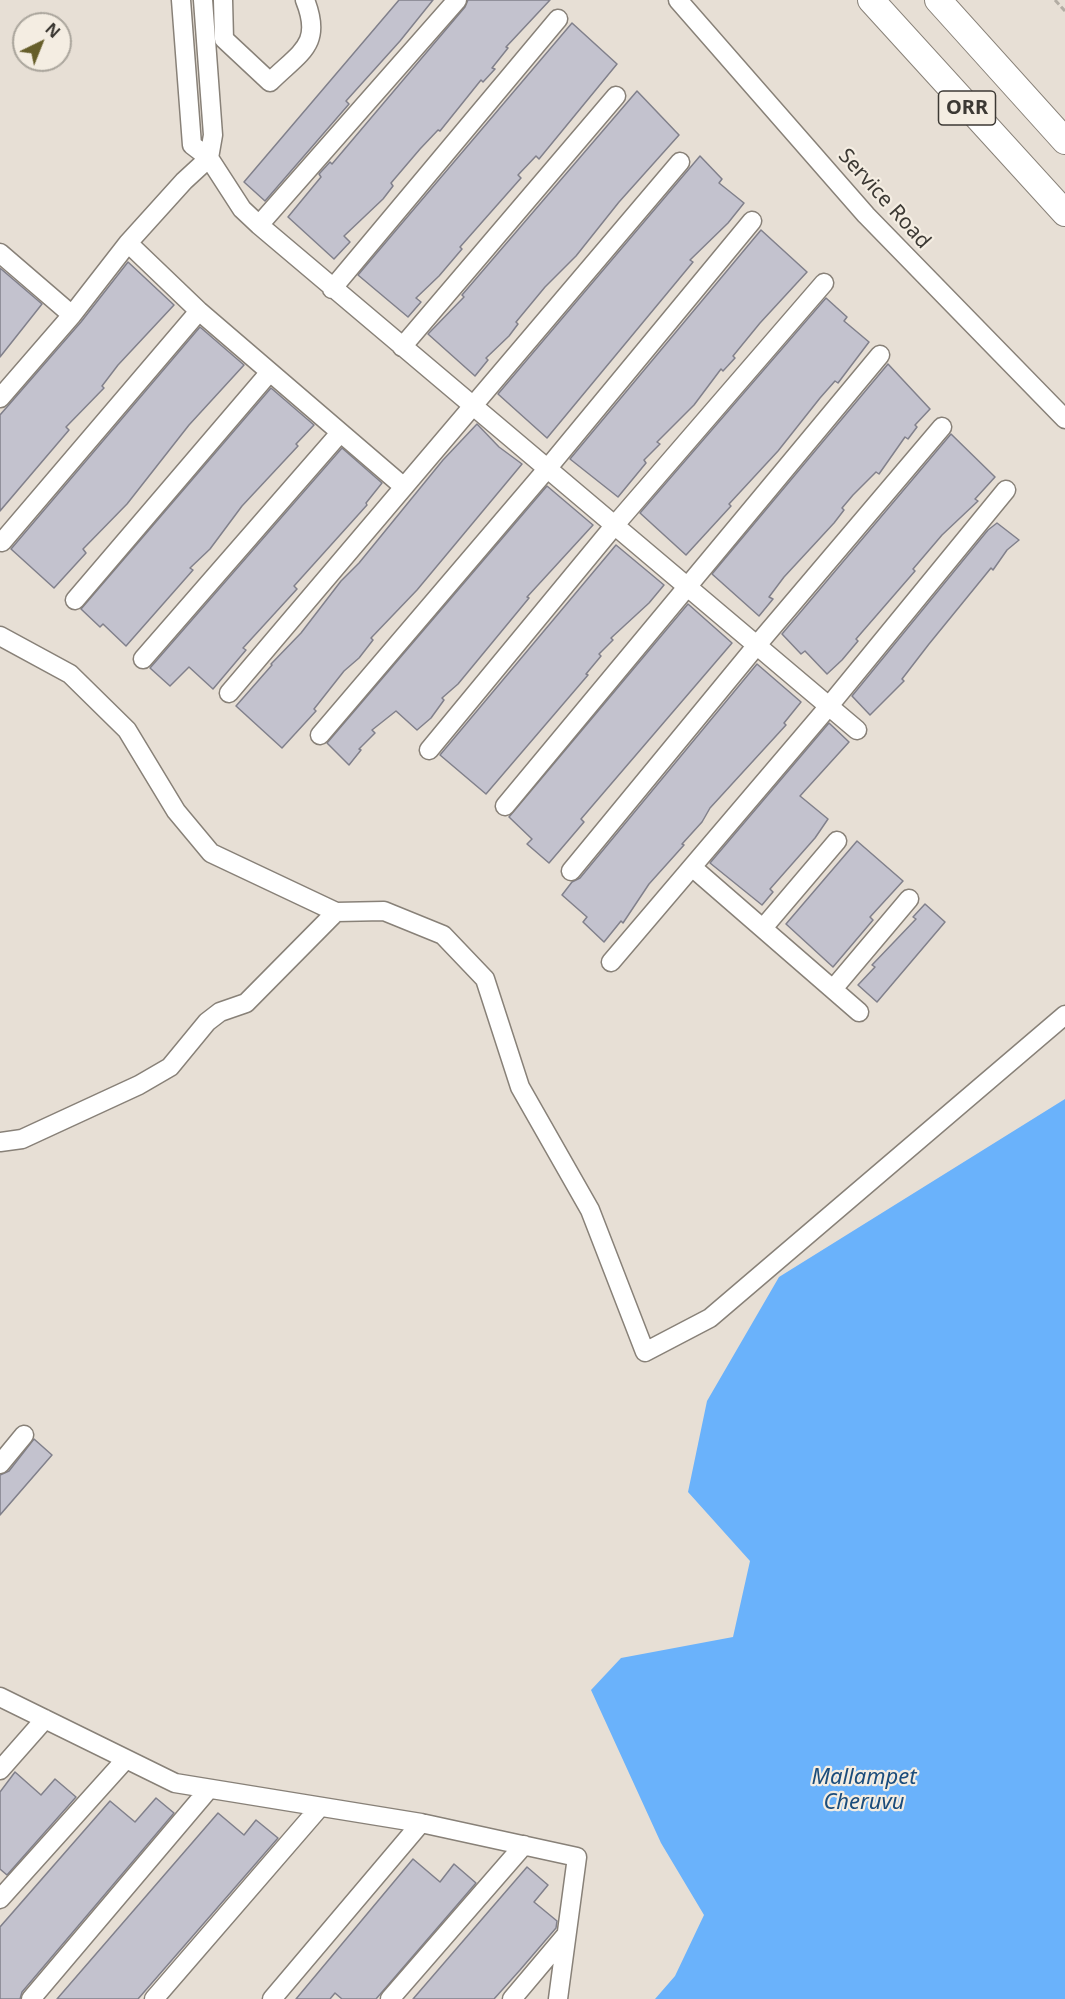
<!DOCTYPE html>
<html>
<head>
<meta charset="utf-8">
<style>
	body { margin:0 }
	#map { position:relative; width:1065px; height:1999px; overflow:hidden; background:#e7dfd5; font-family:"Noto Sans",sans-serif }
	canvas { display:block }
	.north { position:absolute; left:12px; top:12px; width:60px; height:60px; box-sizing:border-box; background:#f4ede2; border:2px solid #aaa59c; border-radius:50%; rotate:43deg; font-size:16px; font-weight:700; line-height:24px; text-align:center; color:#3c3934 }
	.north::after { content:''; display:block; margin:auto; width:21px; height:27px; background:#665e2a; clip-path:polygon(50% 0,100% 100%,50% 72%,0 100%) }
</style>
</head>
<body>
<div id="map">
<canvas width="1065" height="1999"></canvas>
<div class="north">N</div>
</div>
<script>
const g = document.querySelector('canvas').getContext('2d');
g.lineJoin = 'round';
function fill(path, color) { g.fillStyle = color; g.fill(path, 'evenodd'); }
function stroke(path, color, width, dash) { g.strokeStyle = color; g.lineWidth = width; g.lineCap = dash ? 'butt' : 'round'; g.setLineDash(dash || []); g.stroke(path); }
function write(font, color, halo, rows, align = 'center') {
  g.font = font + ' "Noto Sans",sans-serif'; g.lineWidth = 4.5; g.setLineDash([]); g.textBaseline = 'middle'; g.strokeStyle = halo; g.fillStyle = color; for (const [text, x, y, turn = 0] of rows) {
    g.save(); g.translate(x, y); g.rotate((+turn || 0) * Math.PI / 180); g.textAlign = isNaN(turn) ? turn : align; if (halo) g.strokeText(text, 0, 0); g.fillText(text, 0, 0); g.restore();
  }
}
const water = new Path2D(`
	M1065,1099V1999H655L675,1976L704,1915L661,1843L591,1690L621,1658L733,1637L750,1561L688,1492L707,1401L779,1277Z`);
const building = new Path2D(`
	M399,0H433L400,41L346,101L349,104L265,201L244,182Z
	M468,0H550L506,47L508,48L492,68L495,69L483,82L481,80L440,131L438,130L420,149L391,183L393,186L383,199L344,236L350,242L334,259L288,217L321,177L319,174L330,162L332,164L465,7Z
	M572,23L617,64L539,159L536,156L518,175L521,178L460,247L462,249L439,276L416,298L421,302L408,317L358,275Z
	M637,91L679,135L619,202L576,256L545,287L516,322L518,324L509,336L486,358L488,360L475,376L428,334L464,297L462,295Z
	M700,156L722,179L719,183L744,203L728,223L690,260L693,262L547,438L498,394Z
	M761,230L807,272L760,323L733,356L735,358L723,371L721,369L694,405L657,442L660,444L644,460L646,463L618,497L570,459Z
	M128,262L174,305L118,365L102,386L104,388L66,427L69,430L0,511V415L81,322Z
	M0,268L42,304L0,357Z
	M826,298L847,317L844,321L869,342L838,383L835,381L820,398L778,451L729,504L731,506L686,555L640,513Z
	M200,327L244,365L189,425L127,504L83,549L86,553L54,588L11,549Z
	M888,364L930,409L915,425L917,427L908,439L905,437L879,474L876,472L853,495L842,508L844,510L834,523L784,577L769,597L773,599L759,616L712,574Z
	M271,388L314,425L296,444L298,446L242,506L210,549L190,568L193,570L126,646L103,624L100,627L81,609Z
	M477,424L499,447L522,464L417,590L371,638L373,640L359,658L344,671L314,709L316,711L282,748L236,706L272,665L271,664L301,633L341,581L359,563L443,460Z
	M951,434L995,477L975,499L978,501L942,535L913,569L915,571L856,639L858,641L842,660L827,674L805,651L801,654L782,634Z
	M342,448L382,483L366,503L367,505L294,586L297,589L243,648L246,650L213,689L189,667L170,686L150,668Z
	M547,486L593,525L527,597L529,598L458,684L442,698L444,700L431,718L417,730L396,711L372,730L375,733L359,749L361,750L349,765L327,743Z
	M997,523L1019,540L1007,550L993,570L991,568L929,644L902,679L904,681L870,715L852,696L988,530Z
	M616,545L664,585L649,603L611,638L613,640L599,654L601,656L586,674L588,675L486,794L440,755Z
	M688,604L732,643L581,819L584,822L549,863L527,844L532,839L509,817Z
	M757,664L801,702L784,723L786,725L710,808L702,822L682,844L684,845L649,884L623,923L621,921L604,942L583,922L587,917L562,895L572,882L580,878Z
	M829,723L849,742L800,796L828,819L815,838L770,889L773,892L762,905L710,863Z
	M857,841L903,881L870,917L873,920L833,967L786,924Z
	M925,904L945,922L877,1002L858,985L875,967L872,965L916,919L913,917Z
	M34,1439L52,1455L0,1515V1475L9,1471Z
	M15,1772L41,1795L55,1779L76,1797L7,1875L0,1869V1792Z
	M156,1798L174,1813L22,1992L20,1999H0V1927L110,1801L135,1822Z
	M218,1813L244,1835L256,1820L278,1838L138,1999H57Z
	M413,1859L440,1882L454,1864L476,1883L376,1999H342L335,1993L330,1999H296Z
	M527,1867L548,1885L534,1902L557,1921L556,1928L520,1970L494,1999H413Z`);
const path = new Path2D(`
	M1055,0L1065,11`);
const minor = new Path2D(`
	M181,0L192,145L209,158L242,209L259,225L857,730
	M223,0L224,39L270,82C300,52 323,45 305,0
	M678,0L866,215L1065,419
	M259,225L457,0
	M128,243L199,311L404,487
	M0,253L72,315
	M332,289L558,19
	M402,347L616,96
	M0,398L72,315L128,243L184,181L209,158L213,135L203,0
	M2,542L199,311
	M75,600L269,373
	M0,636L70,674L127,730L176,811L211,853L336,912L384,911L443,935L485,979L520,1087L590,1210L645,1352L710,1318L1065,1015
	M143,659L340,433
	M229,693L680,162
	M320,735L547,469L752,221
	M429,750L614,526L824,283
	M505,806L880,355
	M692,867L859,1012
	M571,871L757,645L942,427
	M763,928L837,841
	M611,962L829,706L1006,490
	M833,989L909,899
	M0,1142L22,1139L139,1085L170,1067L207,1022L220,1012L246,1003L336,912
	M0,1464L24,1435
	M0,1697L175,1783L421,1823L577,1857L558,1999
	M0,1770L45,1719
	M0,1899L126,1759
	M31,1999L209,1789
	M154,1999L320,1807
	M272,1999L421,1823
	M390,1999L524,1845
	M512,1999L566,1935`);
const highway = new Path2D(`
	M871,0L1065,213
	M938,0L1065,141`);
const shields = [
	[967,108,57]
];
const shieldNames = [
	["ORR",967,108]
];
const streetNames = [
	["Service Road",884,199,48]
];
const waterNames = [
	["Mallampet",864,1778],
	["Cheruvu",864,1803]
];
fill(water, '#6ab2fb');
fill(building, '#c3c2ce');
stroke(building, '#81808b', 1.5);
stroke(minor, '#888178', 21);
stroke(highway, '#888178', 28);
stroke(path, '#b3ada4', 3, [6, 3]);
stroke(minor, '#fff', 18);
stroke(highway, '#fff', 26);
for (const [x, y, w] of shields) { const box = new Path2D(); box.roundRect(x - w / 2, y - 17, w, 34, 4.5); g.fillStyle = '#f4ede2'; g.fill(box); stroke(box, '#3c3934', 1.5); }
write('bold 20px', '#3c3934', null, shieldNames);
write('21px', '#3c3934', '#f4ede2', streetNames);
write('italic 22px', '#1b4d7c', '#f4ede2', waterNames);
</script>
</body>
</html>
